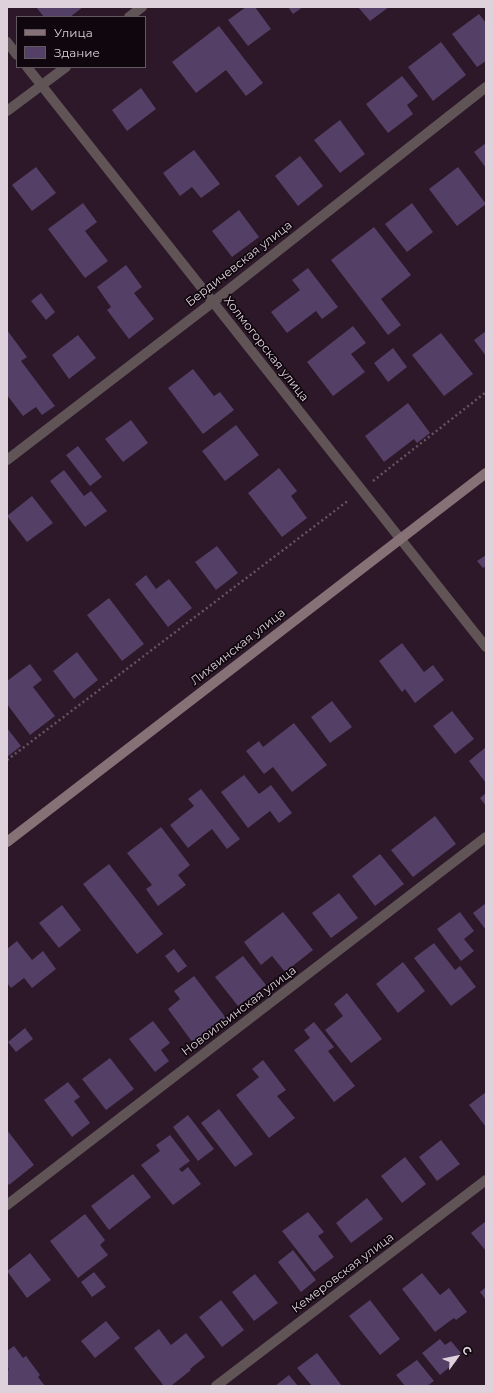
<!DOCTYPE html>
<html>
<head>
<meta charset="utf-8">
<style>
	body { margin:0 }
	#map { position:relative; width:493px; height:1393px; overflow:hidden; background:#2c1828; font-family:Montserrat,sans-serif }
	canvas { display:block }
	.frame { position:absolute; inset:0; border:8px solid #dfd1dc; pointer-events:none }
	.legend { position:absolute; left:16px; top:16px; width:130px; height:52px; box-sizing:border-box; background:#0f070d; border:1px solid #625860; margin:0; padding:5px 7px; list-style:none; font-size:12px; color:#dfd1dc }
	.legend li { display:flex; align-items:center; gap:8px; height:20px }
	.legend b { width:20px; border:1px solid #625860 }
	.north { position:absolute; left:437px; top:1337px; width:40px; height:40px; -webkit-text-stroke:3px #0f070d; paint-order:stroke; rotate:57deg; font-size:11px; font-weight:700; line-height:16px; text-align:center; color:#dfd1dc }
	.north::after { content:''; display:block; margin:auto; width:14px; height:18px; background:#dfd1dc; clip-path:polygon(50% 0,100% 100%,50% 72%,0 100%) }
</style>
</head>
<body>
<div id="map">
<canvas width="493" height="1393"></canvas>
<div class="frame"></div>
<ul class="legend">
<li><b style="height:5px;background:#867176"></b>Улица</li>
<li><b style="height:11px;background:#543f66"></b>Здание</li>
</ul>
<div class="north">С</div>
</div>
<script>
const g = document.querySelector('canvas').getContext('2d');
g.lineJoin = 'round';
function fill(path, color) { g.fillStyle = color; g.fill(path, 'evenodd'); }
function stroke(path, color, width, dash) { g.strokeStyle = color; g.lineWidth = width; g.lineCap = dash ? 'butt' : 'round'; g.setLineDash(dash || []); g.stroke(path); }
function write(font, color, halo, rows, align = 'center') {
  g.font = font + ' Montserrat,sans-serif'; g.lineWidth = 3.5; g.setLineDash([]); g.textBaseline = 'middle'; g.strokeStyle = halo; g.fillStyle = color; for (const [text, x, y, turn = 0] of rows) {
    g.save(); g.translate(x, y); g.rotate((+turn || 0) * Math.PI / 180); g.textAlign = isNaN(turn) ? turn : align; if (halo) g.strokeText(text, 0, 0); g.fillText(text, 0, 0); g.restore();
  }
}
const building = new Path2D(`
	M36,7H83L70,17H44Z
	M246,7H255L271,29L248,46L228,20Z
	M288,7H303L293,14Z
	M358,7H389L370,21Z
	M479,14L486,23V61L477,67L452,34Z
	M219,26L263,83L246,96L226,70L196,93L172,62Z
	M441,42L466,75L433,101L408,67Z
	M402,76L418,96L407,105L413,114L388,133L366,104Z
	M141,88L156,109L127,131L112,110Z
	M340,120L365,154L340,173L314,140Z
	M486,143V168L474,152Z
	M194,150L220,184L201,198L192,187L180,196L163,173Z
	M300,156L323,186L298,206L275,176Z
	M36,167L56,193L32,211L12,185Z
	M458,167L486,204L457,226L429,189Z
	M83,203L97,222L85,231L108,261L85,278L48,229Z
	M412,203L433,232L407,252L385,224Z
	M239,210L259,237L232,257L212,231Z
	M374,227L411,275L381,299L401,325L388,335L331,260Z
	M126,265L142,287L134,293L154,319L129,339L107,310L111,307L97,287Z
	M308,268L338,307L322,319L316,311L287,333L271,312L300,290L292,280Z
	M41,293L55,312L46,320L31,301Z
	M353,326L366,343L351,354L365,372L333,396L307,362Z
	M7,330L27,357L21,361L55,406L42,415L36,407L23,416L7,395Z
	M486,331V356L474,340Z
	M441,333L473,374L444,396L412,355Z
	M78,335L96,358L69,379L52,355Z
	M393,348L407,367L388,382L374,363Z
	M193,369L214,396L220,392L234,410L203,434L168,388Z
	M408,403L430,433L417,443L414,439L384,462L365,436Z
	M131,420L148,443L123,462L105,439Z
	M236,425L259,455L225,481L202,451Z
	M78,446L102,477L90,486L66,455Z
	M279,468L297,491L291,496L307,518L282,537L248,493Z
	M64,470L84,496L91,491L107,511L85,527L50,481Z
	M32,496L53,523L27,542L7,516Z
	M217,546L238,573L216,590L195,562Z
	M486,555V566L483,568L477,561Z
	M146,575L156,589L169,579L192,608L168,627L135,584Z
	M109,598L144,644L122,661L87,615Z
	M402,643L424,672L433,665L444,680L415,703L405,689L402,692L379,661Z
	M77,652L98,680L74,699L53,671Z
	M30,664L42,680L33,687L55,716L30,735L7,704V681Z
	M332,701L352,727L330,743L311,717Z
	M452,711L474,739L455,754L433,726Z
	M294,723L327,765L292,792L273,767L264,774L246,751L259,741L263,747Z
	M7,728L21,746L7,757Z
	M486,747V783L469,761Z
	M244,775L259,794L271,785L292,813L279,823L270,811L248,828L221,792Z
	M201,789L240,839L227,849L212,829L188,848L170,825L194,806L188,799Z
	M486,793V806L480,798Z
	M435,816L456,844L413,877L391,850Z
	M161,827L190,865L178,875L186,885L158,906L146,889L152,885L127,853Z
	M380,854L404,884L375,906L352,876Z
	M109,864L163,934L137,954L83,884Z
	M339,893L358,918L331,938L312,913Z
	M486,903V930L473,913Z
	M62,905L81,930L59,948L39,923Z
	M283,912L313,950L285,972L272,956L261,965L244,942Z
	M460,912L474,931L464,939L474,951L461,961L437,929Z
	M17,941L32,960L43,951L56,969L32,988L24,978L11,988L7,983V949Z
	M434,943L455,970L460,966L476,987L451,1006L414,958Z
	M174,949L187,966L178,973L165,956Z
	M243,956L266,985L238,1006L215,977Z
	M403,962L425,991L398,1013L376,984Z
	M194,976L226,1018L193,1043L168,1009L180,999L174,991Z
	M347,993L382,1039L351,1063L325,1030L343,1016L334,1004Z
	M153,1021L170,1043L161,1050L169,1061L155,1072L129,1039Z
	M314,1022L334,1047L328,1051L355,1086L334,1102L294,1050L310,1038L304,1030Z
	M25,1028L33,1039L16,1052L8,1042Z
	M110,1058L134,1089L106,1110L82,1079Z
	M263,1060L286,1090L277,1096L295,1118L269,1138L236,1095L259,1077L252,1069Z
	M68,1082L80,1097L74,1101L90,1123L72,1137L44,1100Z
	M486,1092V1127L469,1105Z
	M219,1109L253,1154L235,1167L201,1123Z
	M188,1115L214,1149L198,1161L173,1127Z
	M7,1130L34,1165L9,1185L7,1182Z
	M170,1135L190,1161L179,1169L182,1172L188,1167L201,1184L173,1205L141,1165L160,1151L156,1145Z
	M441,1140L460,1164L437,1181L419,1157Z
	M405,1157L426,1184L402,1203L381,1176Z
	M133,1174L151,1197L109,1230L91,1206Z
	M367,1198L383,1219L351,1243L336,1223Z
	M308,1212L324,1232L318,1236L334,1257L314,1272L282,1231Z
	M85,1214L105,1240L100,1245L108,1255L78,1278L50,1241Z
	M486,1221V1251L471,1233Z
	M293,1250L316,1280L301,1292L278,1262Z
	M30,1253L51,1280L27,1298L7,1271Z
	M94,1272L106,1287L92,1297L81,1282Z
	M422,1273L440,1295L449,1288L467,1312L456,1320L454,1318L435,1332L402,1289Z
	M255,1274L278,1303L254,1321L232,1292Z
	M486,1287V1300L480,1292Z
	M221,1300L244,1330L222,1347L199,1317Z
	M370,1300L400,1339L380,1355L349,1316Z
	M106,1321L120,1338L95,1358L81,1341Z
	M159,1329L171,1345L186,1333L205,1357L190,1369L191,1370L171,1386H164L134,1348Z
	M440,1339L445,1345L451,1341L461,1353L455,1358L457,1361L440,1375L422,1353Z
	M14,1346L23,1358L26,1356L40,1375L38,1377L45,1386H7V1371L9,1369L7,1367V1351Z
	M317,1353L342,1386H312L297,1368Z
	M417,1360L434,1381L427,1386H405L396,1375Z
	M289,1375L298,1386H275Z`);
const path = new Path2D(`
	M373,481L486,392
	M7,760L349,500`);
const street = new Path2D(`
	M129,17L142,7
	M7,42L17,55
	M27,67L486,647
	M7,111L66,67
	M7,460L213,302L486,87
	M7,1205L486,837
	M216,1386L486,1180`);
const secondary = new Path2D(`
	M7,842L486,473`);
const streetNames = [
	["Бердичевская улица",239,264,-38],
	["Холмогорская улица",266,349,52],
	["Лихвинская улица",238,647,-38],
	["Новоильинская улица",239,1011,-37],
	["Кемеровская улица",343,1273,-37]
];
fill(building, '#543f66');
stroke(path, '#665463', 2.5, [2, 3]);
stroke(street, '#615457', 10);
stroke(secondary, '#867176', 10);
write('12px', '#dfd1dc', '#0f070d', streetNames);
</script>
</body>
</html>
